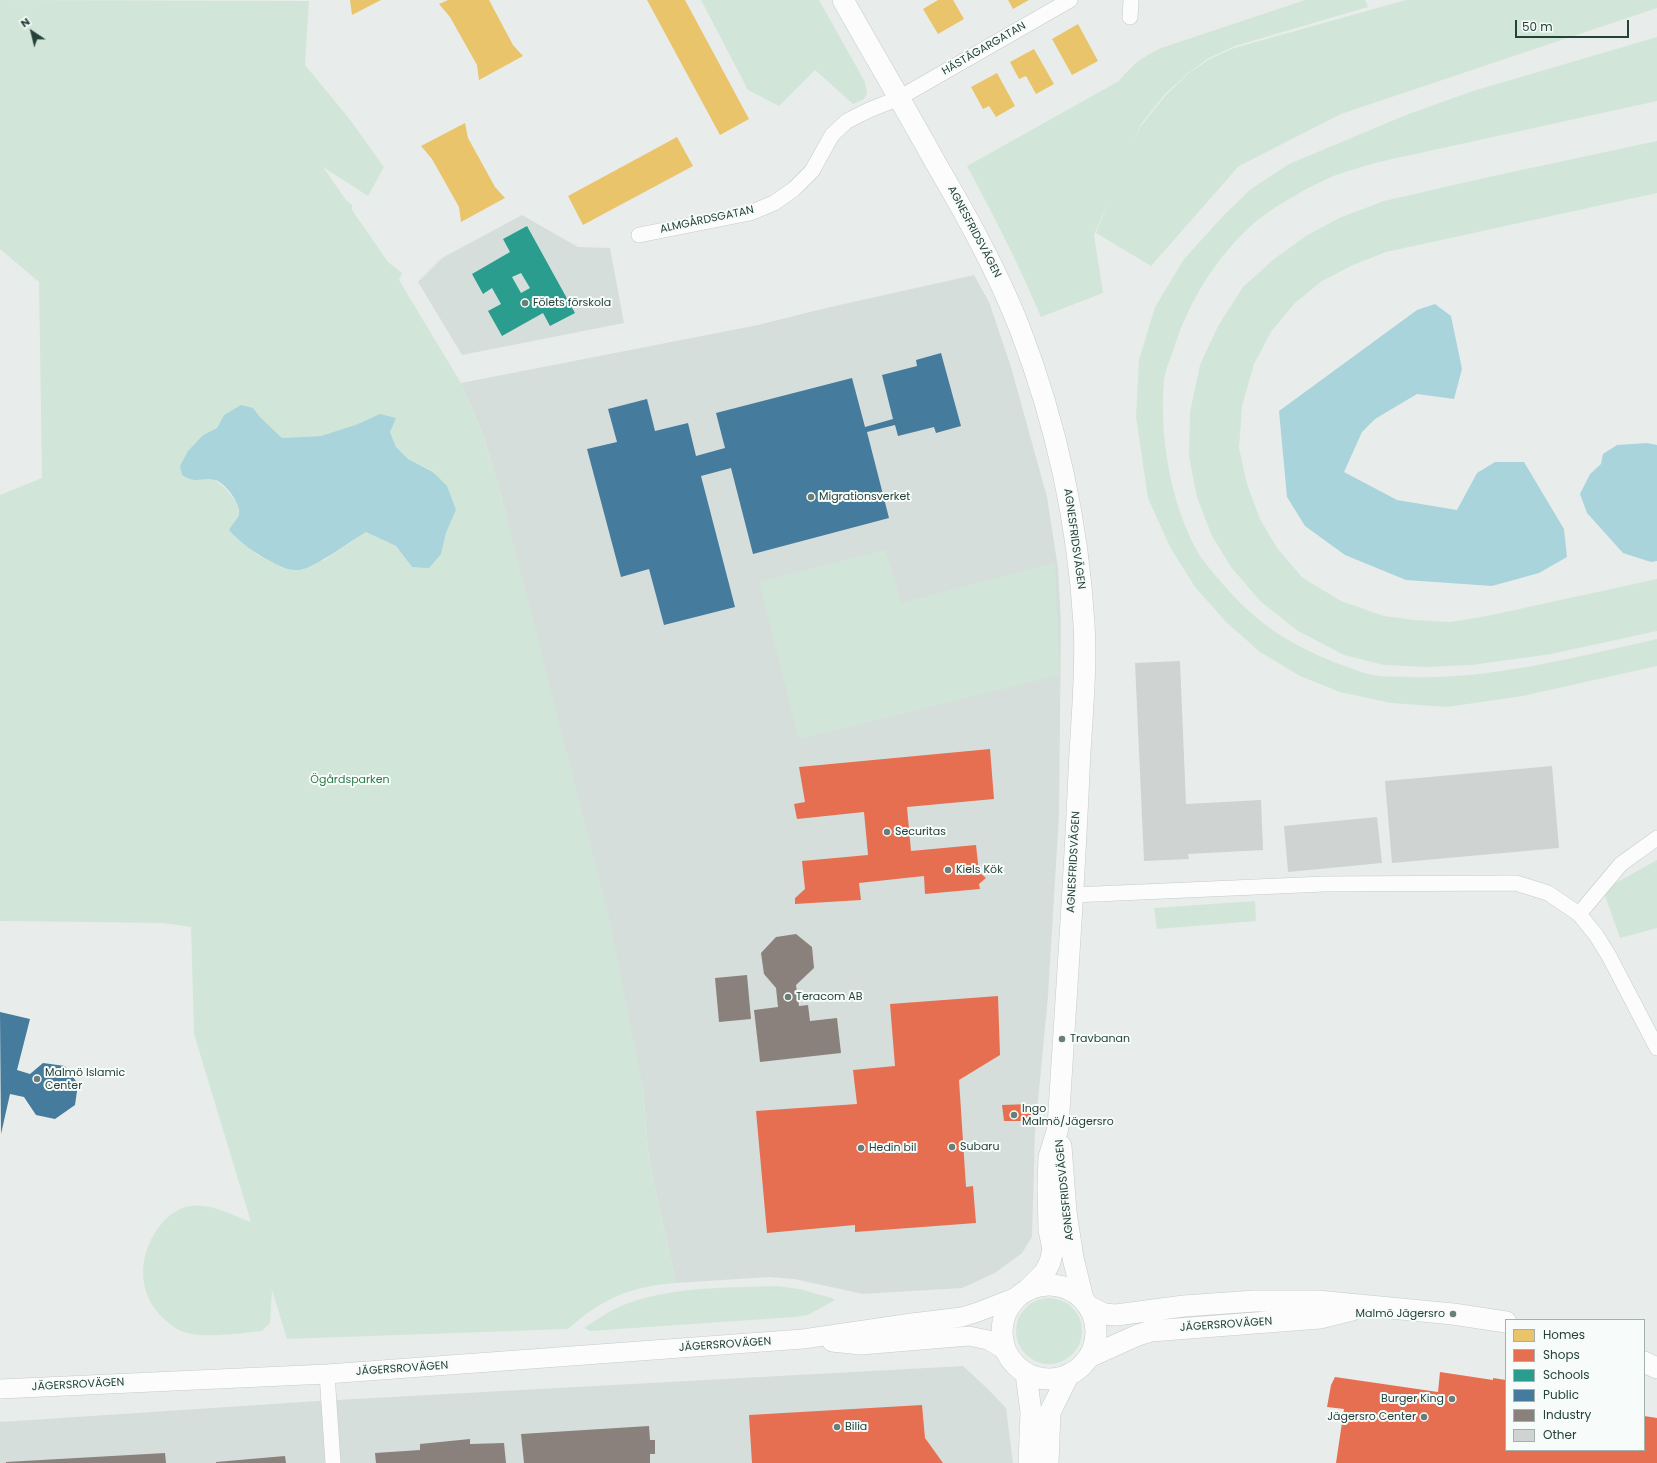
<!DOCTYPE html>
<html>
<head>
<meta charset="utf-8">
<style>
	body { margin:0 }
	#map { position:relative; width:1657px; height:1463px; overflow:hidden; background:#e8edeb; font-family:Poppins,sans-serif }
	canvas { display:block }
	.legend { position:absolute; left:1505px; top:1319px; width:140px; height:132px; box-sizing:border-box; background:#f7fbf9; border:1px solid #a3b1ad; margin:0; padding:5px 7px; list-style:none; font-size:12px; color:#24423a }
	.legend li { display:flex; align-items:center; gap:8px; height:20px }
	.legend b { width:20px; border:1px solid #a3b1ad }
	.north { position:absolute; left:12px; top:12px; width:40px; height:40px; -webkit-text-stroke:3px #f7fbf9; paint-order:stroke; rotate:325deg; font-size:11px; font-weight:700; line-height:16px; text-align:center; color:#24423a }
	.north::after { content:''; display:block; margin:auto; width:14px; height:18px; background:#24423a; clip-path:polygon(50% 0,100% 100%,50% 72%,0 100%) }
	.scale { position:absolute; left:1515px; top:20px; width:114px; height:18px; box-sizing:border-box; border:2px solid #24423a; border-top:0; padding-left:5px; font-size:12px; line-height:14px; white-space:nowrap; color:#24423a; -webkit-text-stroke:3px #f7fbf9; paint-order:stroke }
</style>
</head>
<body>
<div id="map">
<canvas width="1657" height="1463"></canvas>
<ul class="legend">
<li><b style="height:11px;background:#e9c46a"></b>Homes</li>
<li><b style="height:11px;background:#e76f51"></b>Shops</li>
<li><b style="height:11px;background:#2a9d8f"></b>Schools</li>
<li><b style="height:11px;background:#457b9d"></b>Public</li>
<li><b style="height:11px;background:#8a817c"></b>Industry</li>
<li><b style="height:11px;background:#cfd4d2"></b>Other</li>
</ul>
<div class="north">N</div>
<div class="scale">50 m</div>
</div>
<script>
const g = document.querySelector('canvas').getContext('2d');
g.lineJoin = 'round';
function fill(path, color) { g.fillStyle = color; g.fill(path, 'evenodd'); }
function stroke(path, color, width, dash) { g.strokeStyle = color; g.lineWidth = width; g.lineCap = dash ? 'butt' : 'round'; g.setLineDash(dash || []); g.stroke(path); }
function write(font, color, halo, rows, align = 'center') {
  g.font = font + ' Poppins,sans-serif'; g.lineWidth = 4; g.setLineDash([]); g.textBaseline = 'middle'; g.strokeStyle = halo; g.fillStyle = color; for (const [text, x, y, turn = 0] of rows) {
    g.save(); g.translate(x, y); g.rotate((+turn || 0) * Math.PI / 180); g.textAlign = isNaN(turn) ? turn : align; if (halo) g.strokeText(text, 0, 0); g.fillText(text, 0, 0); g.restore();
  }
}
const built = new Path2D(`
	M522,215L578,247L610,248L624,323L462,355L418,282L442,258Z
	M974,275L989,302L1011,367L1047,497L1058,568L1061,622L1059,815L1048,996L1035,1133L1032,1237L1022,1253L995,1273L962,1288L863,1294L794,1279L769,1277L676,1283L649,1162L643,1089L502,500L484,437L461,383L758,325L826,308Z
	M963,1366L987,1388L1006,1408L1013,1463H0V1422L318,1401Z`);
const green = new Path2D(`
	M0,0L309,1L305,65L348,117L384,167L368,196L323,167L346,200L352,205V210L388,262L402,273L399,280L461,383L484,437L502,500L609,918L643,1089L649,1162L676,1283C629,1287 603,1298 568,1329L287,1339L272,1290L270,1323L262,1331C242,1333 203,1339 184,1332C174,1329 166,1321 159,1314C135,1287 140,1249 162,1223C169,1215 180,1207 190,1206C213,1203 231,1215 251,1222L194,1034L191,927L163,923L0,921V495L42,478L39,282L0,249ZM253,408L260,417L282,438L321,436L358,424L390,432L396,447L408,459L434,472L456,510L446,533L441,554L412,567L396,546L366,532L324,560L283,568L258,555L236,538L230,530L239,513L237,503L226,489L215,480L188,451L203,435L217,428L224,415Z
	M701,0H819L865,82L867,94L864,99L853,104L815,70L779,106L748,90Z
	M1305,0H1365L1368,7L1235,46L1207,59L1186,75L1165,94L1141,124L1134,141L1141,126L1165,96L1188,74L1208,60L1234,48L1406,0H1657V8L1341,114L1239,166L1151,266L1096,233L1108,202L1094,235L1103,293L1041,317C1019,265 994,216 967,166L1119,81C1134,63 1141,58 1161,48Z
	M1657,37V101L1379,162C1365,166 1350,170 1336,175C1310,186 1274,206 1253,224C1215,258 1188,303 1173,351C1170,360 1165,371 1164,380C1159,437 1171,507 1200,556C1205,563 1211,570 1216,576C1231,594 1248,612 1267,626C1293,646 1339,666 1372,675C1383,677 1396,676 1407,677C1489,680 1577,657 1657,639V666L1523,696L1447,707L1391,703L1340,692L1300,676L1260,652L1226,622L1195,587L1170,547L1148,498L1136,417L1139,360L1155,307L1184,259L1225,214L1251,189L1289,164L1406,115L1473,91Z
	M1657,141V193L1386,252L1353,265L1322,281L1294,304L1271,332L1254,364L1242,406L1239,448L1247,484L1260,519L1277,548L1303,578L1341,601L1384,616L1414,620L1450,622L1487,616L1657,579V631L1551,654L1472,665L1426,667L1384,665L1344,655L1298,631L1260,601L1231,567L1212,536L1197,497L1189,457L1190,412L1200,365L1218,326L1243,287L1274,259L1306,236L1339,218L1384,201L1484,178Z
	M885,550L901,603L1055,563L1059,675L799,739L759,582Z
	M1657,860V928L1620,938L1603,890Z
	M1255,901L1256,921L1157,929L1154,908Z
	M777,1286L799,1289L832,1298L835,1300L808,1315L795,1317L590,1331L584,1328C596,1320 608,1312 621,1306C669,1286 726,1288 777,1286Z
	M1016 1331a33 33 0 1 1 66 0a33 33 0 1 1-66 0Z`);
const water = new Path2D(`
	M1435,304L1451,316L1462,369L1454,399L1417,394L1375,419L1362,432L1344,472L1397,500L1457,510L1477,473L1495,462H1524L1564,529L1567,557L1539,573L1492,586L1406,580L1345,555L1305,526L1287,497L1279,411L1417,310Z
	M241,405L253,408L260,417L282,438L321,436L358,424L380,414L396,418L390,432L396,447L408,459L433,472L447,486L456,510L446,533L441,554L429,568L412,567L396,546L366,532C352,540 311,571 297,570C286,570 277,565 268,560C254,552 240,543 229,530C232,525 237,519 239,514C241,503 224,482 215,480C201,476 198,485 182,475L180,466L188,451L203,435L217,428L224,415Z
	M1647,443L1657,445V561L1651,562L1623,553L1587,513L1580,494L1590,474L1601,464L1603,454L1617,445Z`);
const homes = new Path2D(`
	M350,0H381L352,15Z
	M448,0H489L513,45L523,56L479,80L477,65L450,17L439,4Z
	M647,0H685L749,119L720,135Z
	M938,0H953L964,19L938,34L923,9Z
	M1008,0H1029L1013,9Z
	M1078,24L1098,61L1072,75L1052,39Z
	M1034,49L1054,84L1036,94L1026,76L1019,79L1010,62Z
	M997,73L1015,106L996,117L989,106L983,109L971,87Z
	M465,123L468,138L495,187L505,198L461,222L459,207L432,159L421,146Z
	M677,137L693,166L583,225L568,196Z`);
const shops = new Path2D(`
	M990,749L994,799L907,807L911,851L976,845L979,872L986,878L979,884L980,889L925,894L924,876L859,883L861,900L795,904V898L805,889L802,861L868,855L864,812L797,819L794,804L805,802L799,767Z
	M998,996L1000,1055L959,1080L966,1187L973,1186L976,1223L855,1232V1225L767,1233L756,1111L857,1104L853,1070L895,1066L890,1004Z
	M1030,1104L1032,1121H1004L1002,1105Z
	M1440,1372L1493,1380V1378L1506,1380V1450H1644V1416L1657,1418V1463H1336L1344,1409L1327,1407L1331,1385L1335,1377L1438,1392Z
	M922,1405L925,1438L943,1463H752L749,1415Z`);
const schools = new Path2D(`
	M527,226L575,313L550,326L543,313L502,336L488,311L501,304L492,288L483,294L472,274L510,252L503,239ZM521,273L530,288L521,293L512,277Z`);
const public = new Path2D(`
	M941,353L961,426L936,433L934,427L898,436L895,425L867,432L889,518L753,554L731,468L701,476L735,607L664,625L649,569L621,577L587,449L617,442L608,409L647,399L655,431L688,423L696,456L725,448L716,413L852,378L865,427L893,419L882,375L917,366L916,360Z
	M0,1012L30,1019L17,1070L30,1074L43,1063L65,1066L78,1084L75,1105L55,1119L36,1115L24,1097L10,1094L1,1134Z`);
const industry = new Path2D(`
	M796,934L812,947L814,968L796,985L799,1006L808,1005L810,1021L837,1018L841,1053L760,1062L754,1010L778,1007L776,988L764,974L761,953L776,937Z
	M747,975L751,1019L719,1022L715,978Z
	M649,1426L650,1440H655V1454H650V1463H524L521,1434Z
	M470,1439V1444L504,1443L506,1463H376L375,1453L420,1450V1444Z
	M165,1453L166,1463H6V1462Z
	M285,1456L286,1463H216V1462Z`);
const building = new Path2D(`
	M1180,661L1186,804L1261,800L1263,850L1188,854L1189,859L1144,861L1135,663Z
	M1552,766L1559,848L1392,863L1385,781Z
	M1377,817L1382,863L1288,872L1284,826Z`);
const minor = new Path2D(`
	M1130,17L1131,0
	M639,235L750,213L774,203L794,189L812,171L832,135L847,121L869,110L899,98L1070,0
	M1073,895L1324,884L1516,883L1548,893L1579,914L1596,935L1609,956L1657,1048
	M1579,914L1621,864L1657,838
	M327,1374L333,1463`);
const tertiary = new Path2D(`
	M832,1342L861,1345L969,1336L988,1340L1005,1350
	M0,1389L327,1374L803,1339L912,1323L962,1317L978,1312L1019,1296`);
const secondary = new Path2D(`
	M843,0C873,53 904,106 934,160C966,215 997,270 1020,329C1056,423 1078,523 1084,624C1087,671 1081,725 1079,772C1074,891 1065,1010 1058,1128L1049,1157L1048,1187L1049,1230L1053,1249L1050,1262L1045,1272L1027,1290
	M1061,1146L1066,1212L1073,1258L1083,1299
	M1002 1332a47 47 0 1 1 94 0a47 47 0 1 1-94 0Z
	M1088,1306L1104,1314L1116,1315L1184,1306L1255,1301H1317L1453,1314L1506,1322
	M1089,1357L1138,1335L1151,1331L1320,1318L1352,1310
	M1644,1362L1657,1368
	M1026,1374L1031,1412L1029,1463
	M1048,1463L1050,1412L1069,1374`);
const markers = [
	[525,303,4,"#697e78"],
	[811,497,4,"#697e78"],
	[887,832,4,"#697e78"],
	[948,870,4,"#697e78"],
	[788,997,4,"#697e78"],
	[1062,1039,4,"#697e78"],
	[37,1079,4,"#697e78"],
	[1014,1115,4,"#697e78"],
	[952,1147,4,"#697e78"],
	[861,1148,4,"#697e78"],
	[1453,1314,4,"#697e78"],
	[1452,1399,4,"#697e78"],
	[1424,1417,4,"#697e78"],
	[837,1427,4,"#697e78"]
];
const streetNames = [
	["HÄSTÄGARGATAN",984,49,-30],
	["ALMGÅRDSGATAN",707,220,-12],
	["AGNESFRIDSVÄGEN",974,232,62],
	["AGNESFRIDSVÄGEN",1074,539,82],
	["AGNESFRIDSVÄGEN",1074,862,-87],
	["AGNESFRIDSVÄGEN",1065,1190,-96],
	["JÄGERSROVÄGEN",1226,1325,-4],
	["JÄGERSROVÄGEN",725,1345,-4],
	["JÄGERSROVÄGEN",402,1369,-4],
	["JÄGERSROVÄGEN",78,1385,-3]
];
const poiNames = [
	["Fölets förskola",533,303],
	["Migrationsverket",819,497],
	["Securitas",895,832],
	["Kiels Kök",956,870],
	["Teracom AB",796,997],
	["Travbanan",1070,1039],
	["Malmö Islamic",45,1073],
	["Center",45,1086],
	["Ingo",1022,1109],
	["Malmö/Jägersro",1022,1122],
	["Subaru",960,1147],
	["Hedin bil",869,1148],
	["Malmö Jägersro",1445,1314,"right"],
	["Burger King",1444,1399,"right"],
	["Jägersro Center",1416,1417,"right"],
	["Bilia",845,1427]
];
const parkNames = [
	["Ögårdsparken",350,780]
];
fill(built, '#d6dedb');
fill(green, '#d1e6d8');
fill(water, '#a9d4db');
fill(homes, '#e9c46a');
fill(shops, '#e76f51');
fill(schools, '#2a9d8f');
fill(public, '#457b9d');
fill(industry, '#8a817c');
fill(building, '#cfd4d2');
stroke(minor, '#c5cac8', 16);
stroke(tertiary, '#c5cac8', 20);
stroke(secondary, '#c3cbc8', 22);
stroke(minor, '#fcfcfc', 15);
stroke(tertiary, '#fcfcfc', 19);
stroke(secondary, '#fcfcfc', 21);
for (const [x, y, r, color] of markers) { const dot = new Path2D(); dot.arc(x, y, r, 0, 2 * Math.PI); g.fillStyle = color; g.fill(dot); stroke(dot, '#f7fbf9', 1.5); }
write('11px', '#24423a', '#f7fbf9', streetNames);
write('11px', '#24423a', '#f7fbf9', poiNames, 'left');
write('11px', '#2d7a4b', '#f7fbf9', parkNames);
</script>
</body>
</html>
